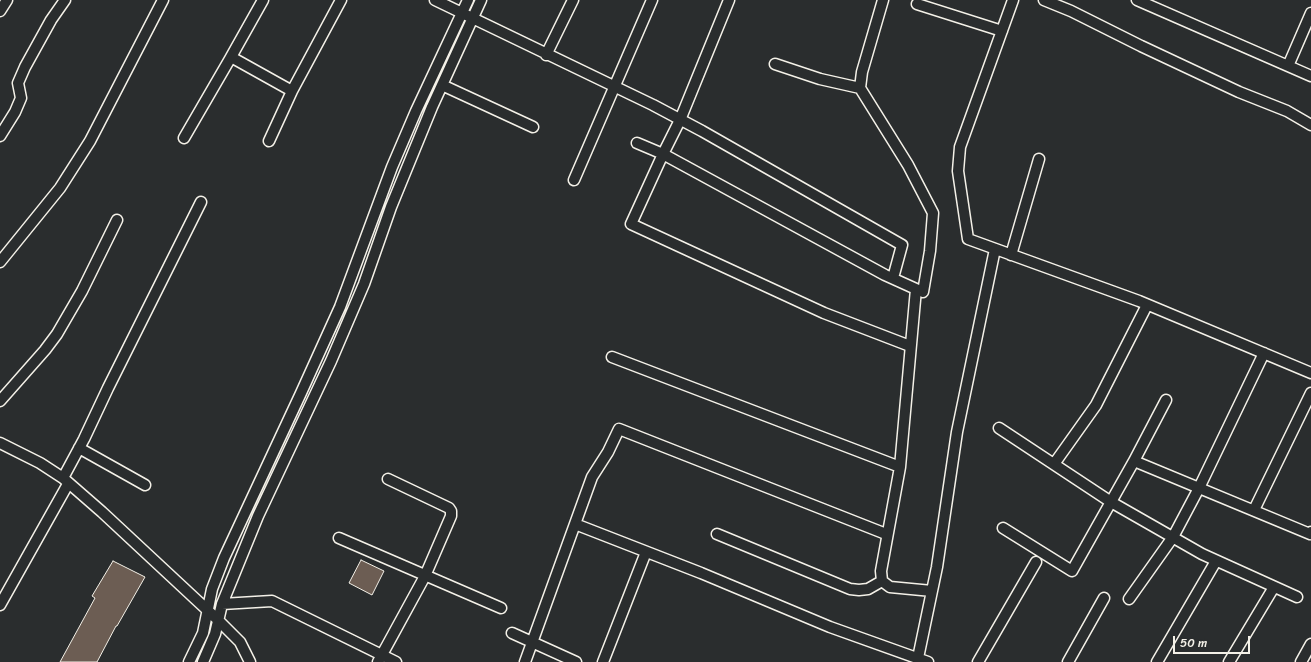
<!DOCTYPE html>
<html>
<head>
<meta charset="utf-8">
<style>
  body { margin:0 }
  #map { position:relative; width:1311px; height:662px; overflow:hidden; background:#2a2d2e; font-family:Sriracha,sans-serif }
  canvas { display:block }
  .scale { position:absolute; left:1173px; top:636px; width:77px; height:18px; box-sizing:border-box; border:2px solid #f4f1e8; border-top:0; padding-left:5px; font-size:12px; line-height:14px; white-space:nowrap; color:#f4f1e8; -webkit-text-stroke:3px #2a2d2e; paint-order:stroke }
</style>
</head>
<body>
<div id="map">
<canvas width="1311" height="662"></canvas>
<div class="scale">50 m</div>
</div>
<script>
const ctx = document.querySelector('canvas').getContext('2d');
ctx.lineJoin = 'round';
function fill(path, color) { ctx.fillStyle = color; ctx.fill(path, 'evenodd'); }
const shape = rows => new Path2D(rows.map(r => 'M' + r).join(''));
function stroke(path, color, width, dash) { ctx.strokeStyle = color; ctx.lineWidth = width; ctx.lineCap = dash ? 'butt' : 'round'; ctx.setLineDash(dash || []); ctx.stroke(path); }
const building = shape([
  [361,560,384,571,372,595,349,583,361,560],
  [113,561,145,577,117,626,116,626,97,662,60,662,95,598,92,596,113,561]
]);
const minor = shape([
  [263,0,231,57,292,91,341,0],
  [435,0,653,105,702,131,902,245,893,278],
  [729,0,680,120,663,154,631,224,824,313,910,346],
  [883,0,862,72,860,88,908,165,933,213,930,251,923,292,916,289],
  [1013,0,960,147,958,171,968,239,1139,301,1311,373],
  [1044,0,1071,11,1141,46,1239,92,1287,111,1311,125],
  [1137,0,1311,76],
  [917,4,1002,31],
  [0,11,7,0],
  [546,55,573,0],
  [775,64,820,79,860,88],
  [1288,66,1311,13],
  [442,85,533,127],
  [0,136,15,112,21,98,18,83,25,67,51,20,65,0],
  [184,138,231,57],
  [269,141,292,91],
  [637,143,663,154,885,275,916,289,900,467,881,571,882,581,890,587,932,591],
  [574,180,652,0],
  [1011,255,1039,159],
  [0,262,60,188,90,141,163,0],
  [612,357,900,467],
  [1166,400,1134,461,1310,534,1311,532],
  [0,401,45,350,57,334,82,291,117,220],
  [999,428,1111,502,1202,554,1297,597],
  [0,443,40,463,63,478,102,512,218,620,240,642,250,662],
  [79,448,145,485],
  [1054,464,1096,405,1147,305],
  [63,478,84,439,108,388,201,202],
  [1254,510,1311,393],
  [575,524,701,573,830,627,928,662],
  [1003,528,1072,571,1134,461],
  [717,534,850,589,859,590,868,589,882,581],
  [339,538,501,608],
  [1129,599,1173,537,1199,488,1264,353],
  [222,604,272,601,396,662],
  [0,605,68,484],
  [512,633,576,662],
  [918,658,937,567,957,432,995,249],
  [189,662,203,633,212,589,224,558,301,393,340,307,392,167,416,111,468,0],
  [203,662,215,634,222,604,258,516,331,361,364,284,391,207,432,107,481,0],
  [378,662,425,576,451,516,451,511,449,508,388,479],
  [525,662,592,477,608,452,619,429,886,534],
  [603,662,646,552],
  [978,662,1036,562],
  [1068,662,1104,598],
  [1157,662,1216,561],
  [1229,662,1274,587],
  [1301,662,1311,644]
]);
fill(building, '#6c5d53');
stroke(building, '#f4f1e8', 1);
stroke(minor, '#f4f1e8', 13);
stroke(minor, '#2a2d2e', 10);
</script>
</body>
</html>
